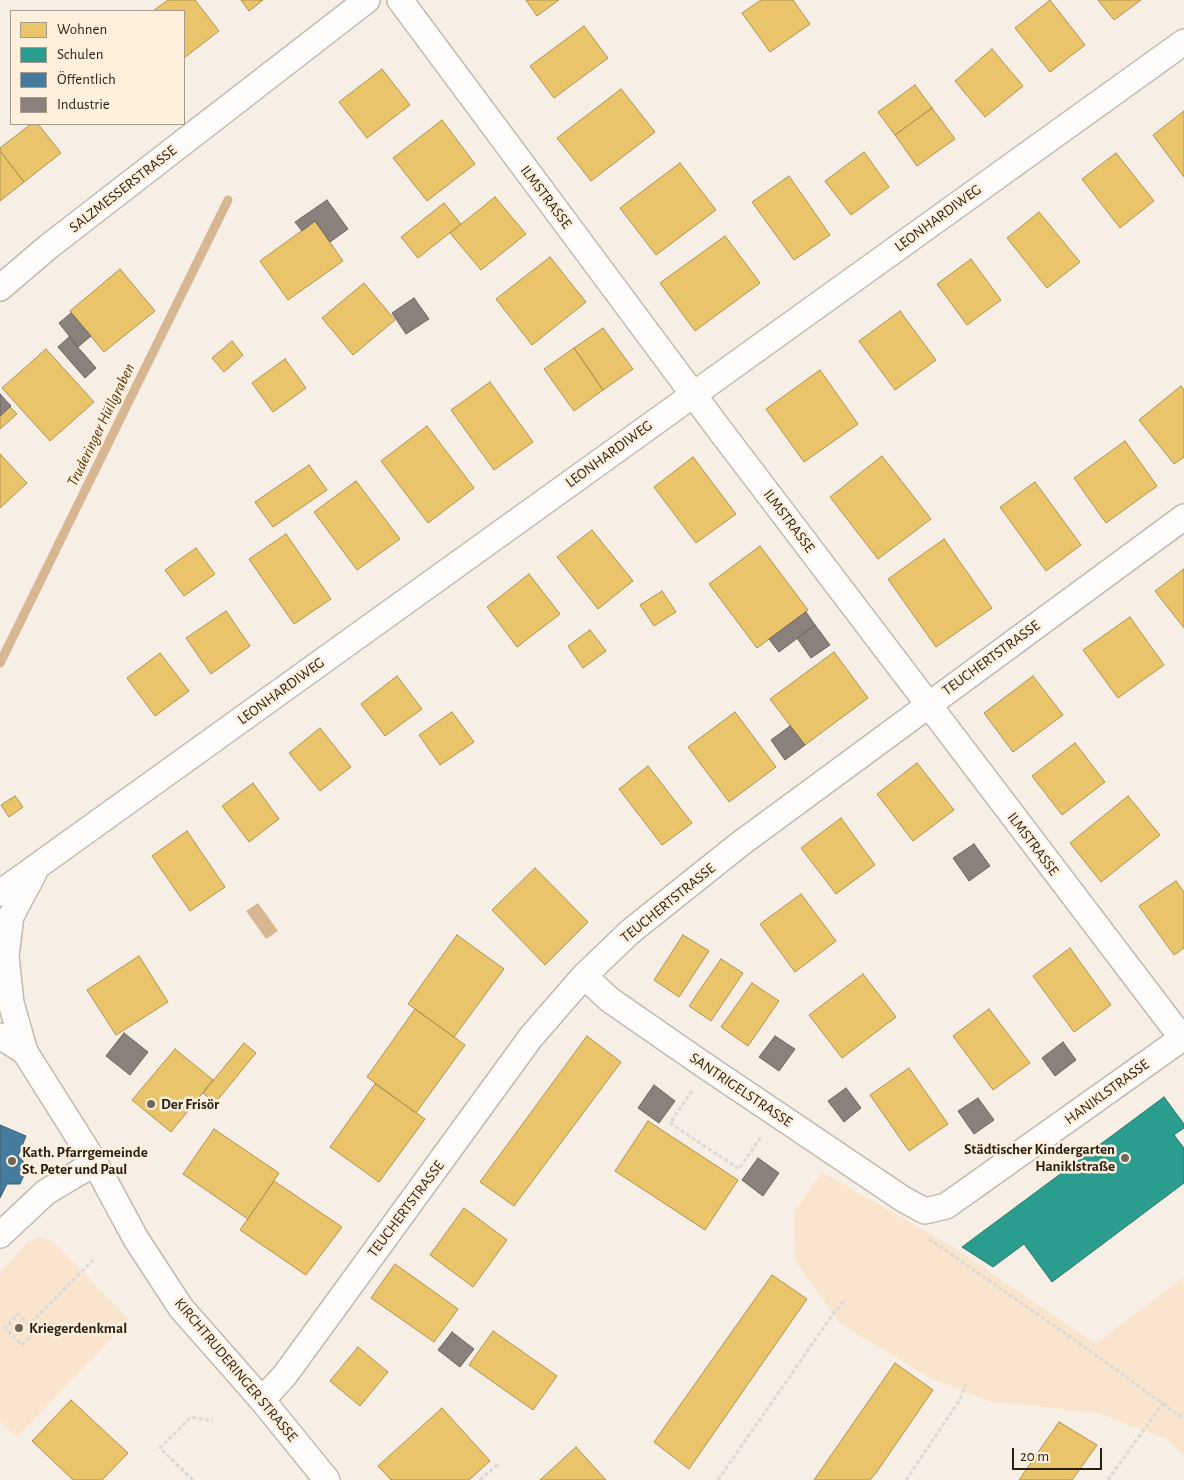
<!DOCTYPE html>
<html>
<head>
<meta charset="utf-8">
<style>
  body { margin:0 }
  #map { position:relative; width:1184px; height:1480px; overflow:hidden; background:#f7eee5; font-family:"Alegreya Sans",sans-serif }
  canvas { display:block }
  .legend { position:absolute; left:10px; top:10px; width:175px; height:115px; box-sizing:border-box; background:#ffefdd; border:1px solid #a99b8c; margin:0; padding:6px 9px; list-style:none; font-size:15px; color:#271e13 }
  .legend li { display:flex; align-items:center; gap:10px; height:25px }
  .legend b { width:25px; border:1px solid #a99b8c }
  .scale { position:absolute; left:1012px; top:1448px; width:90px; height:22px; box-sizing:border-box; border:2px solid #271e13; border-top:0; padding-left:6px; font-size:15px; line-height:18px; white-space:nowrap; color:#271e13; -webkit-text-stroke:4px #ffefdd; paint-order:stroke }
</style>
</head>
<body>
<div id="map">
<canvas width="1184" height="1480"></canvas>
<ul class="legend">
<li><b style="height:14px;background:#e9c46a"></b>Wohnen</li>
<li><b style="height:14px;background:#2a9d8f"></b>Schulen</li>
<li><b style="height:14px;background:#457b9d"></b>Öffentlich</li>
<li><b style="height:14px;background:#8a817c"></b>Industrie</li>
</ul>
<div class="scale">20 m</div>
</div>
<script>
const ctx = document.querySelector('canvas').getContext('2d');
ctx.lineJoin = 'round';
function fill(path, color) { ctx.fillStyle = color; ctx.fill(path, 'evenodd'); }
const shape = rows => new Path2D(rows.map(r => 'M' + r).join(''));
function stroke(path, color, width, dash) { ctx.strokeStyle = color; ctx.lineWidth = width; ctx.lineCap = dash ? 'butt' : 'round'; ctx.setLineDash(dash || []); ctx.stroke(path); }
function label(font, color, halo, rows, align = 'center') {
  ctx.font = font + ' "Alegreya Sans",sans-serif'; ctx.lineWidth = 5; ctx.setLineDash([]); ctx.textBaseline = 'middle'; ctx.strokeStyle = halo; ctx.fillStyle = color; for (const [text, x, y, turn = 0] of rows) {
    ctx.save(); ctx.translate(x, y); ctx.rotate((+turn || 0) * Math.PI / 180); ctx.textAlign = isNaN(turn) ? turn : align; if (halo) ctx.strokeText(text, 0, 0); ctx.fillText(text, 0, 0); ctx.restore();
  }
}
const green = shape([
  [822,1172,950,1245,1096,1344,1184,1277,1184,1456,1167,1439,1099,1413,989,1401,930,1378,841,1324,795,1261,794,1213],
  [39,1237,51,1241,60,1249,129,1320,17,1437,0,1421,0,1273,27,1243]
]);
const water = shape([
  [258,903,278,931,266,939,246,911]
]);
const homes = shape([
  [168,0,195,0,219,31,184,58,184,11,153,11,168,0],
  [241,0,263,0,249,11,241,0],
  [526,0,559,0,537,16,526,0],
  [761,0,793,0,810,24,770,52,742,13,761,0],
  [1050,0,1085,45,1050,72,1015,28,1050,0],
  [1098,0,1141,0,1114,20,1098,0],
  [584,26,608,58,554,98,530,66,584,26],
  [992,49,1023,86,985,117,955,81,992,49],
  [382,69,410,105,367,138,339,102,382,69],
  [915,85,932,108,895,135,878,112,915,85],
  [621,89,655,132,591,181,557,138,621,89],
  [932,108,955,139,917,166,895,135,932,108],
  [1184,111,1184,177,1153,135,1184,111],
  [442,120,475,164,427,201,393,158,442,120],
  [31,124,38,124,61,153,24,182,0,151,0,148,31,124],
  [0,151,24,182,0,201,0,151],
  [864,152,889,187,851,215,825,181,864,152],
  [1116,153,1154,201,1120,228,1082,179,1116,153],
  [680,163,716,210,656,255,620,208,680,163],
  [789,176,830,235,794,260,752,202,789,176],
  [495,197,526,234,481,270,450,233,495,197],
  [444,203,461,224,418,258,401,237,444,203],
  [1039,212,1080,262,1047,288,1007,238,1039,212],
  [315,221,343,261,288,300,260,261,315,221],
  [725,236,760,283,695,331,660,283,725,236],
  [550,257,586,302,532,345,496,299,550,257],
  [971,259,1001,300,967,325,937,284,971,259],
  [120,269,155,311,104,352,70,311,120,269],
  [364,283,395,320,353,355,322,318,364,283],
  [900,311,936,360,895,390,859,341,900,311],
  [603,328,633,369,603,390,574,348,603,328],
  [232,341,243,355,224,372,212,358,232,341],
  [574,348,603,390,574,411,544,369,574,348],
  [46,349,94,402,50,441,2,388,46,349],
  [285,359,306,388,273,412,252,383,285,359],
  [820,370,858,424,804,462,766,409,820,370],
  [490,382,533,442,494,470,451,410,490,382],
  [1181,386,1184,390,1184,457,1174,464,1139,420,1181,386],
  [10,407,17,414,0,429,0,416,10,407],
  [427,426,474,488,428,523,381,461,427,426],
  [1125,441,1157,486,1106,523,1074,478,1125,441],
  [0,454,27,483,0,508,0,454],
  [882,456,931,519,878,559,830,497,882,456],
  [693,457,736,514,696,543,654,487,693,457],
  [309,465,327,490,273,527,255,502,309,465],
  [356,481,400,539,357,570,314,512,356,481],
  [1035,482,1081,545,1046,571,1000,507,1035,482],
  [592,530,633,581,598,609,557,557,592,530],
  [286,534,331,599,294,624,249,559,286,534],
  [944,539,992,608,936,647,888,579,944,539],
  [760,546,808,610,757,648,709,584,760,546],
  [196,548,215,574,184,596,165,570,196,548],
  [1184,569,1184,628,1155,591,1184,569],
  [529,574,560,614,517,647,487,607,529,574],
  [662,591,676,612,654,626,640,605,662,591],
  [226,611,250,646,211,674,186,638,226,611],
  [1130,617,1164,665,1118,698,1083,650,1130,617],
  [590,630,606,651,583,668,568,646,590,630],
  [834,652,868,698,805,745,770,699,834,652],
  [160,653,189,691,155,716,127,678,160,653],
  [397,676,422,709,385,736,361,704,397,676],
  [1033,676,1063,715,1013,752,984,713,1033,676],
  [452,712,474,742,440,765,419,735,452,712],
  [735,712,776,767,729,802,688,747,735,712],
  [320,728,351,767,320,791,289,753,320,728],
  [1075,743,1105,782,1062,815,1032,776,1075,743],
  [917,763,954,810,913,841,877,794,917,763],
  [648,766,692,823,662,845,619,789,648,766],
  [253,783,279,819,249,842,222,806,253,783],
  [15,796,23,807,9,817,1,805,15,796],
  [1128,796,1160,835,1101,882,1070,843,1128,796],
  [841,818,875,865,836,894,801,848,841,818],
  [187,831,225,887,190,911,152,856,187,831],
  [535,868,588,922,545,965,492,910,535,868],
  [1176,881,1184,892,1184,948,1174,955,1139,906,1176,881],
  [801,894,836,941,795,972,760,924,801,894],
  [457,935,504,969,454,1037,408,1004,457,935],
  [683,935,709,951,679,997,654,980,683,935],
  [1070,948,1111,1005,1074,1032,1033,976,1070,948],
  [139,956,168,1002,116,1035,87,990,139,956],
  [721,959,743,973,711,1021,689,1006,721,959],
  [863,974,896,1017,842,1058,809,1015,863,974],
  [752,983,779,1001,748,1046,721,1027,752,983],
  [415,1009,465,1045,416,1113,367,1077,415,1009],
  [989,1009,1030,1063,993,1090,953,1036,989,1009],
  [587,1036,621,1062,514,1206,480,1182,587,1036],
  [244,1043,256,1053,215,1103,203,1093,244,1043],
  [175,1049,213,1080,171,1132,132,1100,175,1049],
  [909,1068,948,1124,909,1151,870,1095,909,1068],
  [375,1084,425,1119,379,1182,330,1147,375,1084],
  [648,1121,738,1180,705,1230,615,1171,648,1121],
  [214,1129,279,1173,248,1219,183,1174,214,1129],
  [274,1181,342,1227,306,1275,240,1230,274,1181],
  [464,1208,507,1240,473,1287,430,1255,464,1208],
  [395,1264,458,1309,434,1342,371,1298,395,1264],
  [772,1275,807,1299,689,1469,654,1442,772,1275],
  [493,1331,557,1376,533,1410,469,1365,493,1331],
  [358,1347,388,1372,360,1406,330,1381,358,1347],
  [895,1363,933,1390,876,1473,870,1480,814,1480,895,1363],
  [71,1400,128,1453,102,1480,73,1480,32,1441,71,1400],
  [442,1408,490,1461,469,1480,391,1480,378,1466,442,1408],
  [1059,1422,1097,1445,1072,1480,1019,1480,1059,1422],
  [576,1447,606,1480,540,1480,576,1447]
]);
const schools = shape([
  [1164,1097,1184,1124,1184,1128,1174,1135,1184,1148,1184,1183,1052,1282,1024,1244,993,1267,962,1247,1164,1097]
]);
const public = shape([
  [0,1125,26,1136,18,1156,28,1166,20,1184,7,1184,0,1198,0,1125]
]);
const industry = shape([
  [327,200,348,229,330,242,315,221,302,231,295,222,327,200],
  [414,298,429,319,406,334,392,313,414,298],
  [71,313,91,336,78,347,59,323,71,313],
  [69,337,96,368,85,378,58,347,69,337],
  [0,394,11,406,0,416,0,394],
  [806,612,815,625,779,652,769,639,806,612],
  [815,625,830,645,811,658,797,638,815,625],
  [790,726,805,745,785,760,771,740,790,726],
  [974,844,990,866,969,881,953,858,974,844],
  [124,1033,148,1052,130,1075,106,1056,124,1033],
  [775,1036,795,1049,779,1071,759,1057,775,1036],
  [1063,1042,1076,1060,1055,1076,1042,1058,1063,1042],
  [654,1085,675,1101,659,1123,638,1108,654,1085],
  [846,1088,861,1108,844,1122,828,1101,846,1088],
  [978,1098,994,1120,974,1134,958,1111,978,1098],
  [758,1158,779,1173,763,1196,742,1180,758,1158],
  [452,1332,474,1349,460,1367,438,1350,452,1332]
]);
const stream = shape([
  [0,663,228,200]
]);
const path = shape([
  [692,1091,670,1123,739,1169,761,1137],
  [929,1239,1079,1343,1180,1416,1184,1416],
  [29,1325,18,1314,5,1328,22,1345,36,1331,29,1325,93,1260],
  [193,1480,160,1448,191,1417,213,1421],
  [480,1480,499,1463],
  [718,1480,833,1314,846,1299],
  [906,1480,959,1401,966,1384],
  [1108,1480,1163,1403]
]);
const street = shape([
  [400,0,719,429,1182,1038],
  [0,288,48,247,367,0],
  [34,873,11,916,6,956,11,1003,25,1052,95,1163,136,1239,181,1308,262,1400,327,1480],
  [0,893,1184,42],
  [584,976,610,1000,701,1063,903,1199,925,1211,946,1206,1184,1037],
  [0,1036,25,1052],
  [0,1235,46,1192,95,1163],
  [262,1400,285,1375,531,1037,584,976,608,953,631,931,740,844,1184,517]
]);
const markers = [
  [151,1104,5,"#70675c"],
  [1125,1158,5,"#70675c"],
  [12,1161,5,"#70675c"],
  [19,1328,5,"#70675c"]
];
const streetNames = [
  ["SALZMESSERSTRASSE",123,189,-38],
  ["ILMSTRASSE",546,197,53],
  ["LEONHARDIWEG",938,218,-36],
  ["LEONHARDIWEG",609,454,-36],
  ["ILMSTRASSE",789,521,53],
  ["TEUCHERTSTRASSE",991,658,-36],
  ["LEONHARDIWEG",281,691,-36],
  ["ILMSTRASSE",1033,844,53],
  ["TEUCHERTSTRASSE",668,903,-39],
  ["SANTRIGELSTRASSE",741,1090,34],
  ["HANIKLSTRASSE",1107,1092,-36],
  ["TEUCHERTSTRASSE",406,1209,-53],
  ["KIRCHTRUDERINGER STRASSE",236,1370,50]
];
const poiNames = [
  ["Der Frisör",161,1104],
  ["Städtischer Kindergarten",1115,1149,"right"],
  ["Haniklstraße",1115,1166,"right"],
  ["Kath. Pfarrgemeinde",22,1152],
  ["St. Peter und Paul",22,1169],
  ["Kriegerdenkmal",29,1328]
];
const waterNames = [
  ["Truderinger Hüllgraben",101,425,-64]
];
fill(green, '#f9e5ce');
fill(water, '#d6b791');
fill(homes, '#e9c46a');
stroke(homes, '#af9250', 1);
fill(schools, '#2a9d8f');
stroke(schools, '#29776a', 1);
fill(public, '#457b9d');
stroke(public, '#3c5f74', 1);
fill(industry, '#8a817c');
stroke(industry, '#6c635c', 1);
stroke(stream, '#d6b791', 9);
stroke(street, '#c1b9af', 28);
stroke(path, '#dbd9d6', 3, [4, 2.5]);
stroke(street, '#fefcfb', 25);
for (const [x, y, r, color] of markers) { const dot = new Path2D(); dot.arc(x, y, r, 0, 2 * Math.PI); ctx.fillStyle = color; ctx.fill(dot); stroke(dot, '#ffefdd', 2); }
label('15px', '#271e13', '#ffefdd', streetNames);
label('bold 15px', '#271e13', '#ffefdd', poiNames, 'left');
label('italic 16px', '#54380f', '#ffefdd', waterNames);
</script>
</body>
</html>
